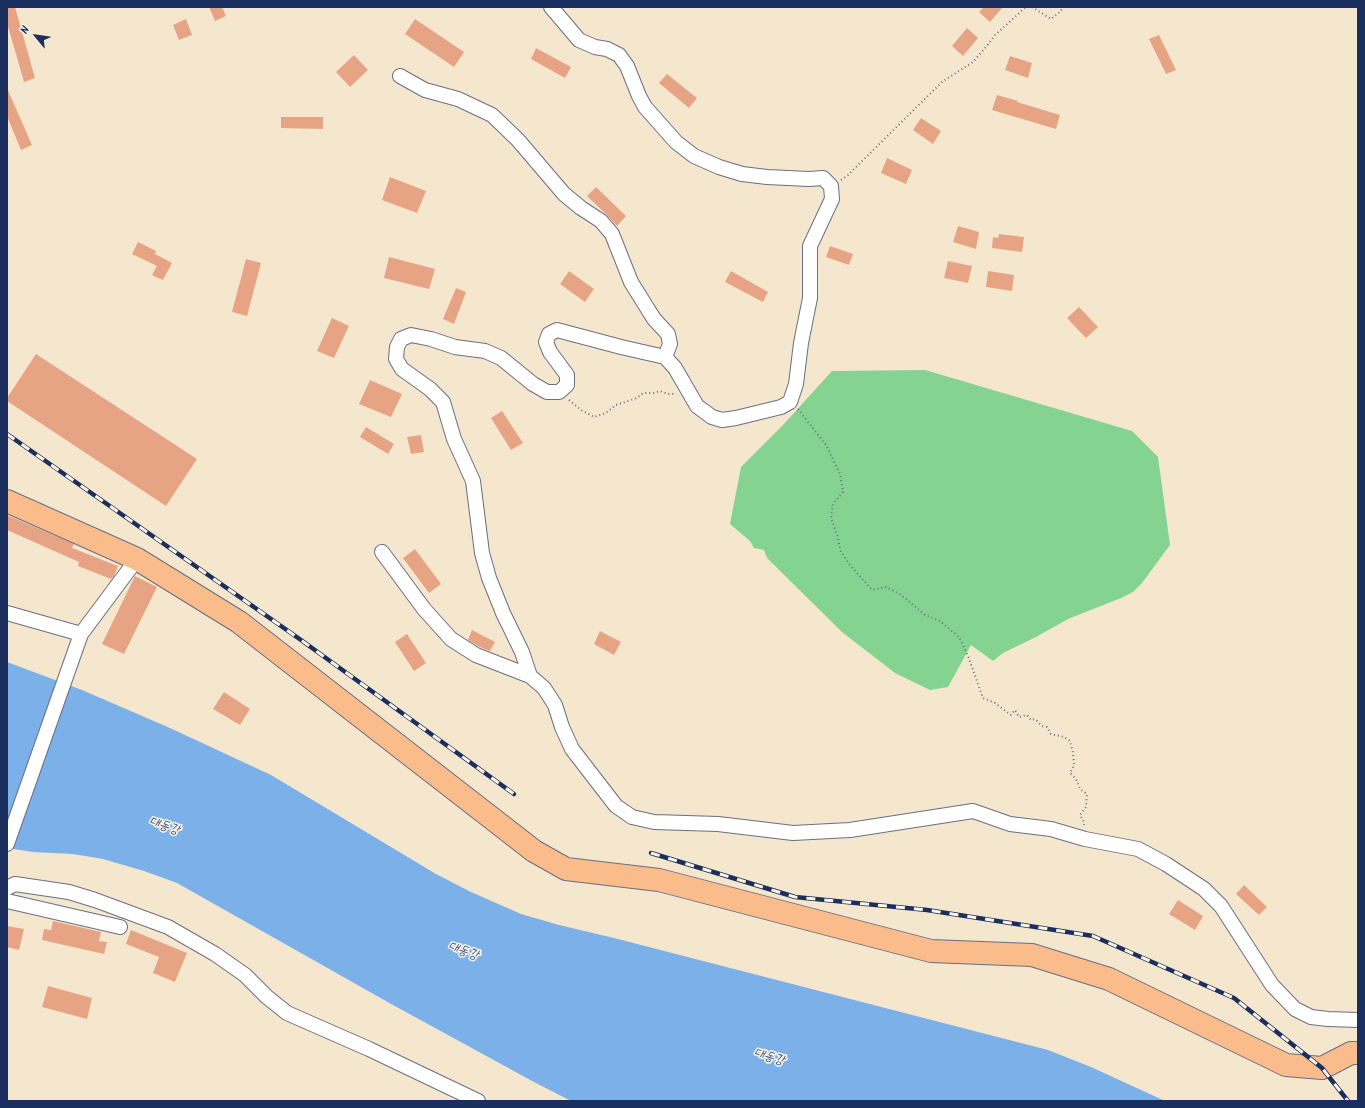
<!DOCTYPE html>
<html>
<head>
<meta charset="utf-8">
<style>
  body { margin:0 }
  #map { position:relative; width:1365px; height:1108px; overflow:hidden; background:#f5e7ce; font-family:Kalam,sans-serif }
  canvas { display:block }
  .frame { position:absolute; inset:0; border:8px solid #1b2f5e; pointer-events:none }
  .north { position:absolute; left:16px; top:16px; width:40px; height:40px; -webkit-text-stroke:3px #fcf5e5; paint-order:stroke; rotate:299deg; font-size:11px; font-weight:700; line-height:16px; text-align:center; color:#1b2f5e }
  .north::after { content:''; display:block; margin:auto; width:14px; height:18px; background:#1b2f5e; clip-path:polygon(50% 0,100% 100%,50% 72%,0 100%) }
</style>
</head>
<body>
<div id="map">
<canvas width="1365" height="1108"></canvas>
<div class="frame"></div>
<div class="north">N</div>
</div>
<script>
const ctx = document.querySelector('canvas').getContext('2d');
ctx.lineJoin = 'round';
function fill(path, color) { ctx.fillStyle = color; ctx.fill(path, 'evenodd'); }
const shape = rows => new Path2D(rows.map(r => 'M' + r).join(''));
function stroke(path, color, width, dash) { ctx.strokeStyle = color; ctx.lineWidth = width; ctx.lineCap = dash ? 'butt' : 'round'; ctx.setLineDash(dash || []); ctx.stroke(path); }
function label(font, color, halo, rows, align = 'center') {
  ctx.font = font + ' Kalam,"Poor Story",sans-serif'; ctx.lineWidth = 3; ctx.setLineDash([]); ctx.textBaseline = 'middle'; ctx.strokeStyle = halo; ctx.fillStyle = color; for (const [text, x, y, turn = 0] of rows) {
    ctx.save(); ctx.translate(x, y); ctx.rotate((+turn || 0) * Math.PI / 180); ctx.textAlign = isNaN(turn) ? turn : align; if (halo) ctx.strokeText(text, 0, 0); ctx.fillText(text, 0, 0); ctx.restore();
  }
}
const green = shape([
  [925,370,1132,431,1158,457,1170,545,1142,583,1133,592,1121,598,1068,619,1036,637,1003,653,993,661,971,645,948,687,930,690,895,673,842,632,767,558,764,550,754,548,750,541,730,524,741,467,783,425,832,371]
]);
const water = shape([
  [7,662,82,690,170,728,271,775,436,874,471,892,521,914,559,925,614,938,1048,1050,1091,1067,1165,1101,571,1101,534,1082,393,1005,177,883,144,871,103,859,73,854,33,852,7,848]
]);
const building = shape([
  [7,7,15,7,35,78,24,82,7,23],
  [209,7,222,7,226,16,215,21],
  [984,7,1003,7,990,22,979,12],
  [186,19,192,35,179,40,173,25],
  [415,19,464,52,454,67,405,34],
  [967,28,978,38,963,56,952,46],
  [1159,35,1176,70,1166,74,1149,39],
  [536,48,571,67,565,78,531,59],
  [354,55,368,70,350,87,336,72],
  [1010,56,1032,63,1028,78,1005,70],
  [667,74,697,98,689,108,659,83],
  [7,88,32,145,21,150,7,116],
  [997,95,1018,101,1017,102,1060,115,1056,129,992,110],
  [281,117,323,117,323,129,281,128],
  [921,118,941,131,933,144,913,130],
  [887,158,912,170,906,184,881,173],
  [390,177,426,191,417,213,382,200],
  [596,187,626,216,617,226,607,215,587,196],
  [958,226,979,232,976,249,953,242],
  [999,234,1024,237,1022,252,992,248,993,237,998,238],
  [138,242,156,251,155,254,172,263,163,280,152,275,157,266,132,254],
  [830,246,853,254,849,265,826,257],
  [389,257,435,269,429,289,384,278],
  [246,259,261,263,247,316,232,312],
  [948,261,972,266,968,283,944,278],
  [569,271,594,289,585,302,560,284],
  [731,271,768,292,763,302,725,282],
  [988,271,1014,275,1012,291,986,287],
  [456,288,466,292,454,324,443,319],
  [1079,307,1098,327,1086,338,1067,318],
  [332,318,349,326,334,358,317,351],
  [36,354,197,459,166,506,7,401,7,398],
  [370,380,402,394,391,417,359,404],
  [502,411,523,443,511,450,491,418],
  [366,427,394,444,388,454,360,437],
  [421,435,424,452,411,454,407,437],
  [7,515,74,544,72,548,118,566,114,576,111,579,78,566,79,562,7,530],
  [415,549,441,584,429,593,403,558],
  [135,576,157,587,124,654,102,644],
  [472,630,495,642,490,651,480,647,468,640],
  [600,631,621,642,614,655,594,644],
  [407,634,426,663,414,671,395,642],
  [224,692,250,709,240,725,213,709],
  [1244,885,1267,907,1259,915,1236,894],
  [1178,900,1203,916,1195,930,1169,914],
  [53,921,101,932,99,941,107,942,104,954,42,940,44,929,51,930],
  [7,926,24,929,19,950,7,947],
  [131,930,187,953,175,982,153,973,159,957,126,944],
  [48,986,92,998,87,1019,42,1007]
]);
const path = shape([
  [1032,7,1051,19,1061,11,1063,7],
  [841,180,848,175,942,82,973,62,986,47,995,35,1026,7],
  [569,400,581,410,594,417,606,413,616,405,637,398,643,393,654,393,660,391,668,394,673,394,675,396],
  [798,409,826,445,840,474,843,492,833,504,831,518,837,535,841,552,849,564,872,590,886,587,900,594,925,615,940,621,959,637,968,656,983,698,995,703,1011,715,1015,710,1019,717,1027,715,1031,720,1035,719,1042,726,1047,727,1051,734,1064,737,1070,741,1073,753,1074,765,1070,773,1076,779,1080,789,1087,794,1086,807,1080,815,1084,822,1084,825]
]);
const street = shape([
  [400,76,425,90,458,99,492,115,518,140,564,194,581,208,601,221,612,234,631,282,654,319,668,334,670,344,665,357],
  [382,552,424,609,451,639,476,655,530,676,544,688,555,705,562,727,572,749,616,806,632,817,654,822,718,824,793,833,850,830,973,811,1010,824,1051,829,1085,839,1138,849,1166,864,1204,889,1221,906,1272,985,1295,1009,1311,1017,1328,1019,1358,1020],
  [7,613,81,634,137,559],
  [530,676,522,652,503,613,489,578,482,553,473,481,454,439,443,402,430,389,402,369,396,359,397,347,401,339,411,335,431,339,455,347,485,351,501,358,533,384,547,392,559,392,567,385,567,375,550,352,546,342,549,334,557,330,621,347,665,357,675,368,697,406,712,417,722,420,736,418,781,407,790,402,796,384,801,343,810,298,810,246,832,199,831,186,823,178,809,179,767,177,742,174,719,167,694,156,676,142,645,107,639,96,627,66,619,55,607,49,595,47,579,40,551,7],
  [7,844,81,634],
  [7,888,15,884,69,892,95,900,168,927,215,954,245,975,267,997,287,1013,369,1049,478,1101],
  [7,901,120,927]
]);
const primary = shape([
  [7,501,137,559,239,622,534,851,566,869,659,880,931,951,1032,955,1109,979,1286,1065,1322,1068,1351,1053,1358,1053]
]);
const rail = shape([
  [7,434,301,640,514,794],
  [651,853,795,897,927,910,1093,936,1234,998,1322,1068,1348,1101]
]);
const waterNames = [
  ["대동강",164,827,19],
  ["대동강",463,952,20],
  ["대동강",769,1058,17]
];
fill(green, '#85d391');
fill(water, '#7cb0e9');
fill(building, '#e7a485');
stroke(street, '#676f85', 16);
stroke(primary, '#676f85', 24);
stroke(path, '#676f85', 2, [1, 3]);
stroke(street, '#fff', 14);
stroke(primary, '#f9bc8a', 22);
stroke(rail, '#1b2f5e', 4.5);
stroke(rail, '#fcf5e5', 3, [9]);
label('italic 13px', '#385688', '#fcf5e5', waterNames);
</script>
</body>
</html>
